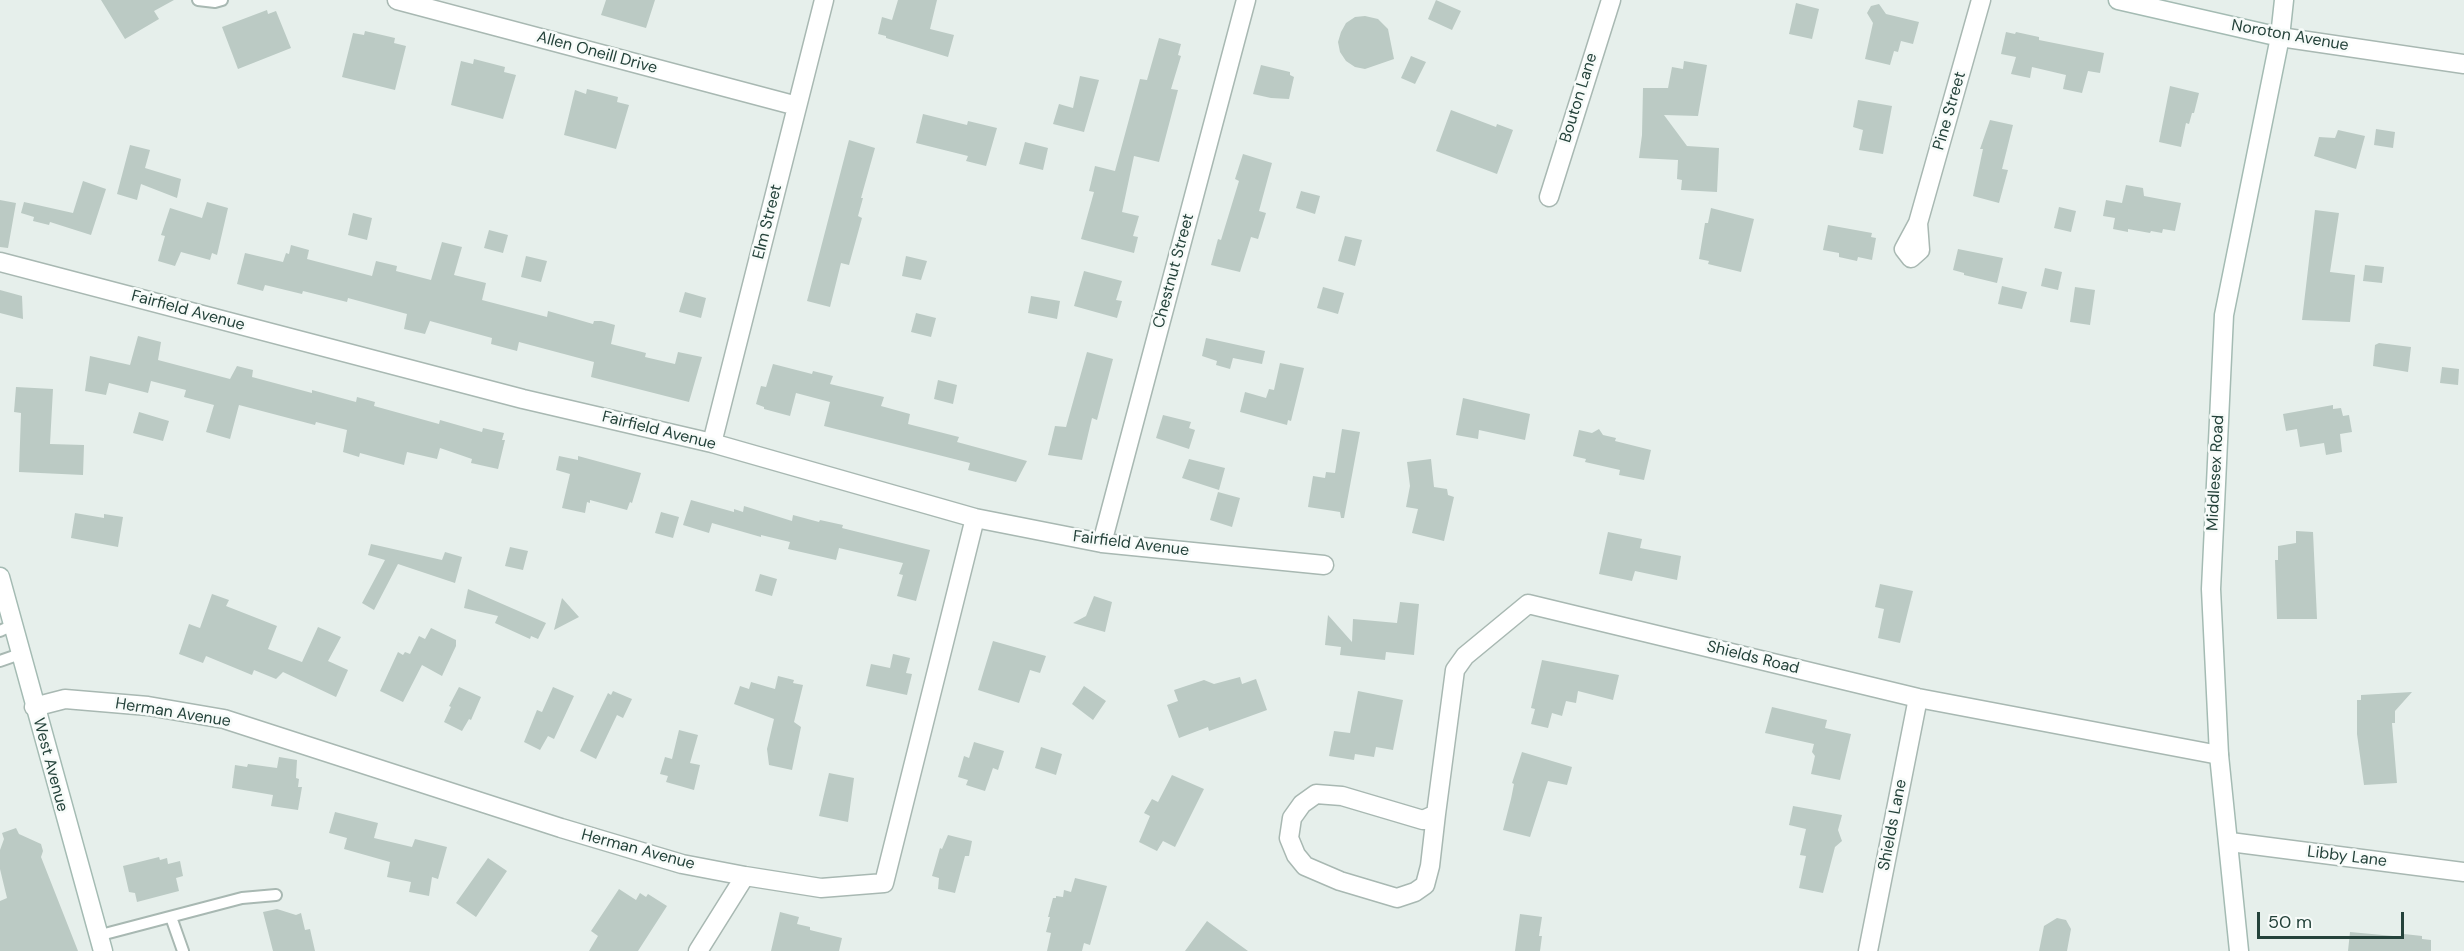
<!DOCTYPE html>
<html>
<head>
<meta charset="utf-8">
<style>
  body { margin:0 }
  #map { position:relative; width:2464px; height:951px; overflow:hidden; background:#e6efeb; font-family:"DM Sans",sans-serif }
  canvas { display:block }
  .scale { position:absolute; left:2257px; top:912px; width:147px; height:27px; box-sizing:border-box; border:3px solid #24423a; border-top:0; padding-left:8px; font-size:18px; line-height:21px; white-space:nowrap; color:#24423a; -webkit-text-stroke:4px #f7fbf9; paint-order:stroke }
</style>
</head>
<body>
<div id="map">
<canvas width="2464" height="951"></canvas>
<div class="scale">50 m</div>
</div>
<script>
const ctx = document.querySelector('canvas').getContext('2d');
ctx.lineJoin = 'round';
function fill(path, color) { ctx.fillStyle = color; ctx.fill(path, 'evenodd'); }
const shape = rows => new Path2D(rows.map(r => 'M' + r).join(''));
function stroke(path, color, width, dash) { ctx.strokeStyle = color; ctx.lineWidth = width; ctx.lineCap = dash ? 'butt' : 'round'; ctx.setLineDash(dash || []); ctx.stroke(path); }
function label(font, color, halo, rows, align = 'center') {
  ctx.font = font + ' "DM Sans",sans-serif'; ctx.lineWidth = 5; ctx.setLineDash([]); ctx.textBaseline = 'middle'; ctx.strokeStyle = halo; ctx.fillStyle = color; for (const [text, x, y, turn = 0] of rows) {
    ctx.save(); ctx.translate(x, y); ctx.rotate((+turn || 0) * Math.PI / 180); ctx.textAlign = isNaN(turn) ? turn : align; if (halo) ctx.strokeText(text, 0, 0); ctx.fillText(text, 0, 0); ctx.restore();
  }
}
const building = shape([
  [101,0,174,0,154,11,159,19,125,39],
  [606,0,655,0,646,28,601,15],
  [898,0,937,0,930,29,954,35,948,57,886,38,886,36,878,34,882,17,892,20],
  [1436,0,1461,11,1452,30,1428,19],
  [1796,3,1819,9,1812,39,1789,34],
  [1879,4,1886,14,1919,22,1913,44,1901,41,1898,52,1894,51,1890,65,1865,59,1873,23,1867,13,1871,6],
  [267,10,268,14,276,11,291,48,238,69,222,27],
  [1365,16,1378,19,1388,29,1394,59,1365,69,1355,67,1346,61,1340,52,1338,42,1341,32,1346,23,1355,17],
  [365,31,395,38,394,43,406,46,395,90,342,77,353,33,364,35],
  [2006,32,2015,34,2016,32,2039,37,2039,40,2104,53,2100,73,2088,71,2082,93,2063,89,2066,75,2032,67,2030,78,2011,74,2016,57,2001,54],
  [1159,38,1181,44,1178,55,1181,56,1171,89,1178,90,1159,162,1134,156,1122,212,1139,216,1133,236,1138,237,1134,253,1081,239,1094,192,1089,191,1095,166,1115,171,1140,79,1147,80],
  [1411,56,1426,62,1415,84,1401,78],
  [474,59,505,67,504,72,516,75,503,119,451,105,461,61,473,64],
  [1684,61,1707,65,1698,116,1664,115,1687,146,1719,148,1717,192,1681,190,1682,180,1677,179,1678,160,1639,158,1642,135,1643,88,1668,88,1672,67,1683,69],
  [1261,65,1290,72,1290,75,1294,77,1289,99,1271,98,1253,94],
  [1080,76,1099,80,1084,132,1053,124,1059,104,1073,108],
  [2170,86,2199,93,2194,113,2192,113,2189,124,2186,123,2181,147,2159,142],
  [587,89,618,97,617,102,629,105,616,149,564,135,575,90,586,94],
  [1858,100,1892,106,1883,154,1859,150,1863,130,1853,127],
  [1451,110,1496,127,1497,124,1513,130,1497,174,1436,151],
  [923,114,967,125,968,121,997,128,986,166,966,161,968,156,916,143],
  [1990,120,2013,125,2002,169,2008,170,1999,203,1973,196,1983,149,1980,149],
  [2376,129,2395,132,2393,148,2374,145],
  [2338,130,2365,136,2356,169,2314,156,2319,137,2335,138],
  [849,140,875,148,861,198,863,198,858,216,862,218,849,265,841,263,830,307,807,301],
  [1025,142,1048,148,1043,170,1019,164],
  [130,145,150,150,145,168,181,179,177,198,141,184,137,200,117,194],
  [1243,154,1272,163,1259,211,1266,213,1258,239,1251,237,1240,272,1211,265,1218,239,1221,240,1239,181,1235,179],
  [83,181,106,189,91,235,50,222,49,225,33,221,34,217,21,213,24,202,73,213],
  [2126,185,2143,188,2144,196,2181,203,2175,231,2163,229,2162,233,2151,231,2150,233,2128,229,2128,232,2113,229,2115,218,2103,216,2106,200,2122,203],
  [1301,191,1320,196,1315,214,1296,208],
  [0,200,16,203,8,248,0,247],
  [207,202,228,208,217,255,212,253,210,260,181,252,175,266,158,261,165,236,161,235,170,208,202,218],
  [2059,207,2076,211,2071,232,2054,228],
  [1711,208,1754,219,1741,272,1708,264,1709,261,1699,259,1705,223,1708,223],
  [2315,210,2339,213,2330,272,2355,275,2350,322,2302,320],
  [353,213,372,218,367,240,348,235],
  [1828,225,1872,233,1871,237,1876,238,1872,260,1858,257,1857,261,1839,257,1839,253,1823,250],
  [489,230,508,235,503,253,484,248],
  [1345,236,1362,240,1355,266,1338,261],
  [442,242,462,247,454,275,486,283,482,300,547,317,548,311,593,324,594,321,601,321,615,325,611,344,646,353,645,357,675,364,678,352,702,357,689,402,591,377,594,362,519,342,517,351,491,344,492,338,430,321,425,334,404,329,407,314,348,298,347,302,303,291,302,294,265,285,263,291,237,284,245,253,283,262,286,253,289,254,291,245,309,250,307,259,372,276,376,261,397,266,396,271,431,280],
  [1958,249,2003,258,1997,283,1964,275,1964,273,1953,270],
  [526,256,547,261,541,282,521,277],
  [906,256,927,261,921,280,902,276],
  [2365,265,2384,267,2382,283,2363,281],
  [2045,268,2062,272,2058,290,2041,286],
  [1084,271,1122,281,1116,300,1122,301,1117,318,1074,306],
  [2002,286,2027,292,2022,309,1998,304],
  [1323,287,1344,293,1338,314,1317,308],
  [2075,287,2095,290,2090,325,2070,322],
  [0,290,22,296,23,319,0,313],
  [685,292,706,298,701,318,679,312],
  [1031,296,1060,301,1057,319,1028,313],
  [916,313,936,318,931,337,911,332],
  [138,336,161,342,158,360,230,379,237,366,253,370,252,377,312,393,312,390,356,402,357,397,375,402,374,406,439,424,440,420,482,432,483,428,504,433,502,440,505,440,498,469,471,463,472,459,440,448,437,459,407,452,404,465,360,453,359,457,343,452,347,430,316,422,315,425,239,405,230,439,206,432,214,405,184,397,186,390,151,381,148,393,109,383,106,395,85,391,90,356,130,365],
  [1206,338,1265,351,1262,364,1233,358,1230,369,1216,365,1217,361,1202,356],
  [2379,343,2411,347,2408,372,2373,366,2375,345],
  [1087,352,1113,359,1097,420,1092,418,1082,460,1048,455,1055,426,1066,427],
  [1280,363,1304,368,1291,421,1288,420,1287,425,1240,412,1245,392,1266,398,1269,389,1274,390],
  [773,364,812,374,813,371,833,376,830,384,884,397,881,406,910,414,908,424,959,437,957,442,1027,461,1016,482,968,470,970,463,824,426,830,402,796,393,790,416,764,409,764,407,756,404,761,386,766,387],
  [2442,367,2459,369,2458,385,2440,383],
  [938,380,957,385,953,404,934,399],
  [16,387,53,389,50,444,84,445,83,475,19,472,21,413,14,412],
  [1463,398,1530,414,1525,440,1479,430,1478,439,1456,435],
  [2333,405,2333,409,2341,408,2343,416,2349,415,2352,432,2340,434,2342,452,2326,455,2324,443,2300,447,2297,429,2286,431,2283,414],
  [139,412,169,421,163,441,133,433],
  [1163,415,1191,422,1189,428,1195,430,1189,449,1156,438],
  [1342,429,1360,432,1344,518,1341,518,1340,512,1308,507,1313,476,1325,478,1326,472,1335,473],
  [1599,429,1603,435,1616,438,1615,441,1651,450,1644,480,1619,475,1620,470,1585,462,1586,459,1573,456,1579,430,1592,433],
  [559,456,578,460,578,456,641,473,632,503,630,502,627,510,590,500,590,503,587,502,585,513,562,508,570,474,556,470],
  [1189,459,1225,468,1219,490,1182,478],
  [1431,459,1434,487,1447,489,1448,495,1454,497,1444,541,1412,533,1418,509,1406,507,1410,486,1407,462],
  [1218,492,1240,498,1232,527,1210,520],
  [691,500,734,512,734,509,743,512,744,506,792,521,793,515,819,522,820,520,843,525,842,528,930,550,916,601,897,596,903,575,899,574,903,563,839,548,836,560,788,549,790,542,761,535,761,537,712,523,709,533,683,525],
  [661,512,679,517,673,538,655,533],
  [75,513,104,518,104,514,123,517,118,547,71,538],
  [2296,531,2313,532,2317,619,2277,619,2275,560,2278,560,2278,546,2296,543],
  [1608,532,1642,539,1640,548,1681,556,1677,580,1635,571,1632,581,1599,574],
  [371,544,442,560,445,552,462,557,455,583,398,564,374,610,362,603,385,560,368,555],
  [510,547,528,551,523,570,505,566],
  [760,574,777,579,772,596,755,591],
  [1880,584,1913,591,1900,643,1878,638,1884,609,1875,607],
  [468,589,546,623,538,639,531,636,530,639,495,623,498,616,464,608],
  [212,594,229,600,226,606,277,626,268,649,302,662,318,627,341,637,328,661,348,670,336,697,283,672,276,679,254,670,252,675,206,656,203,663,179,654,189,624,200,628],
  [1094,596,1112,602,1105,632,1073,623,1086,616],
  [562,598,579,617,554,630],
  [1400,602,1419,604,1414,655,1386,652,1385,660,1340,655,1341,647,1325,645,1328,615,1352,642,1353,619,1397,623],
  [431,628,456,640,456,646,442,676,422,665,403,702,380,691,398,652,403,655,405,652,410,654,419,636,425,639],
  [993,641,1046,656,1040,673,1030,670,1019,703,978,690],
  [893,654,910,658,906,673,912,674,907,695,866,686,871,664,890,668],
  [1542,660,1619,675,1613,700,1578,691,1576,703,1566,701,1562,716,1552,713,1548,728,1531,724,1535,709,1531,708],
  [778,676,794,680,793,683,803,685,794,722,801,727,792,770,769,765,767,749,774,719,734,704,740,686,749,689,751,682,775,689],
  [1240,677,1242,684,1256,679,1267,710,1223,726,1209,731,1208,727,1179,738,1167,705,1178,701,1174,690,1204,680,1214,684],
  [1084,686,1106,701,1093,720,1072,704],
  [459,687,481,697,471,720,469,719,462,731,444,722,451,707,449,706],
  [553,687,574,696,554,739,548,736,540,750,524,742,537,710,542,712],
  [613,691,632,699,623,718,617,715,596,759,580,751,608,693,611,695],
  [1358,691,1403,700,1393,750,1376,747,1374,757,1355,754,1354,760,1329,756,1334,731,1350,733],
  [2412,692,2395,711,2395,723,2392,723,2397,783,2364,785,2357,734,2357,700,2361,700,2361,695],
  [1772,707,1827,720,1825,728,1851,734,1840,780,1811,774,1815,756,1812,752,1814,744,1765,733],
  [679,730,698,735,690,763,700,765,694,790,666,782,668,776,660,774,665,757,672,759],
  [974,742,1004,751,998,770,993,768,985,791,966,785,968,780,958,777,964,756,969,758],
  [1041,747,1062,754,1056,775,1035,768],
  [1522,752,1572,767,1567,785,1548,781,1530,837,1503,830,1511,799,1514,784,1512,783],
  [279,757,297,760,296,778,299,779,298,787,302,787,298,810,271,806,273,795,232,788,235,765,247,767,248,764,277,768],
  [829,773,854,778,848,822,819,816],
  [1172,775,1204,789,1175,847,1163,841,1157,851,1139,842,1150,816,1144,813,1152,799,1158,802],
  [1793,806,1842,815,1838,830,1842,841,1835,847,1823,893,1799,888,1806,856,1800,855,1806,829,1789,825],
  [335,812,378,823,374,838,412,847,415,839,447,847,438,879,432,877,429,896,409,892,411,882,387,877,390,862,344,849,347,838,329,833],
  [16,828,19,834,41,844,43,851,41,857,78,951,0,951,0,901,7,898,0,869,0,850,4,839,2,833],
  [948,835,972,841,969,856,965,856,955,893,938,889,939,878,932,876,940,848,942,849],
  [159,857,160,860,167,858,168,864,180,861,183,876,176,878,179,891,137,902,135,893,129,892,123,866],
  [488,858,507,871,476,917,456,903],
  [1075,878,1107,886,1090,945,1084,943,1082,951,1047,951,1051,933,1046,932,1050,917,1048,917,1053,898,1056,898,1056,896,1063,897,1064,890,1071,892],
  [619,889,636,900,640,893,646,897,648,894,667,906,638,951,589,951,598,936,591,931],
  [277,909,296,915,301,913,305,930,310,929,315,951,273,951,263,912],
  [780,912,799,917,797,924,810,927,810,930,842,938,839,951,771,951],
  [1520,914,1542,917,1539,936,1542,936,1540,951,1515,951],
  [2057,918,2066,920,2071,929,2067,951,2039,951,2044,926],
  [1207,921,1230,938,1248,951,1185,951],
  [2350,932,2404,937,2404,934,2422,936,2422,939,2431,940,2431,951,2348,951]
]);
const service = shape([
  [198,0,215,2,222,0],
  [0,631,13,625],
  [0,661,20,654],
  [171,917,183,951],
  [97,936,242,898,276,895]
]);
const minor = shape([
  [397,0,797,106],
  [2280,37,2464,64],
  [1549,197,1611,0],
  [1918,223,1920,250,1911,258,1904,249,1918,223,1981,0],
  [0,262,523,399,712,443,975,518,1102,543,1324,565],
  [712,443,824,0],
  [1102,543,1246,0],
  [34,707,65,699,148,706,224,719,561,828,682,864,745,876,821,888,884,883,975,518],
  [1436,814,1430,866,1425,885,1415,892,1397,898,1340,881,1305,866,1296,855,1289,838,1292,818,1302,804,1316,794,1342,796,1423,820,1436,814,1455,670,1465,656,1528,604,1918,698,2219,755],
  [2230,842,2464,872],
  [698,951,745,876],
  [1868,951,1918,698]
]);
const secondary = shape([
  [2118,0,2280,37],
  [0,577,103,951],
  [2239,951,2219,755,2211,589,2224,315,2280,37,2284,0]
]);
const streetNames = [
  ["Noroton Avenue",2290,36,10],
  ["Allen Oneill Drive",597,53,15],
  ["Bouton Lane",1579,98,-73],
  ["Pine Street",1950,111,-74],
  ["Elm Street",768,222,-76],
  ["Chestnut Street",1174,271,-75],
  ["Fairfield Avenue",188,311,15],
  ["Fairfield Avenue",659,431,14],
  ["Middlesex Road",2216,473,-87],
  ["Fairfield Avenue",1131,544,7],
  ["Shields Road",1753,658,14],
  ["Herman Avenue",173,713,9],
  ["West Avenue",50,765,75],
  ["Shields Lane",1893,825,-79],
  ["Herman Avenue",638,850,15],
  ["Libby Lane",2347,857,7]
];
fill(building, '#bbcac4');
stroke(service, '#a8b8b2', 14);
stroke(minor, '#a8b8b2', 21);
stroke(secondary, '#a4bbb3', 21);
stroke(service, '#fff', 10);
stroke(minor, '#fff', 18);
stroke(secondary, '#fff', 18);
label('16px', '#24423a', '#f7fbf9', streetNames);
</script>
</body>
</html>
